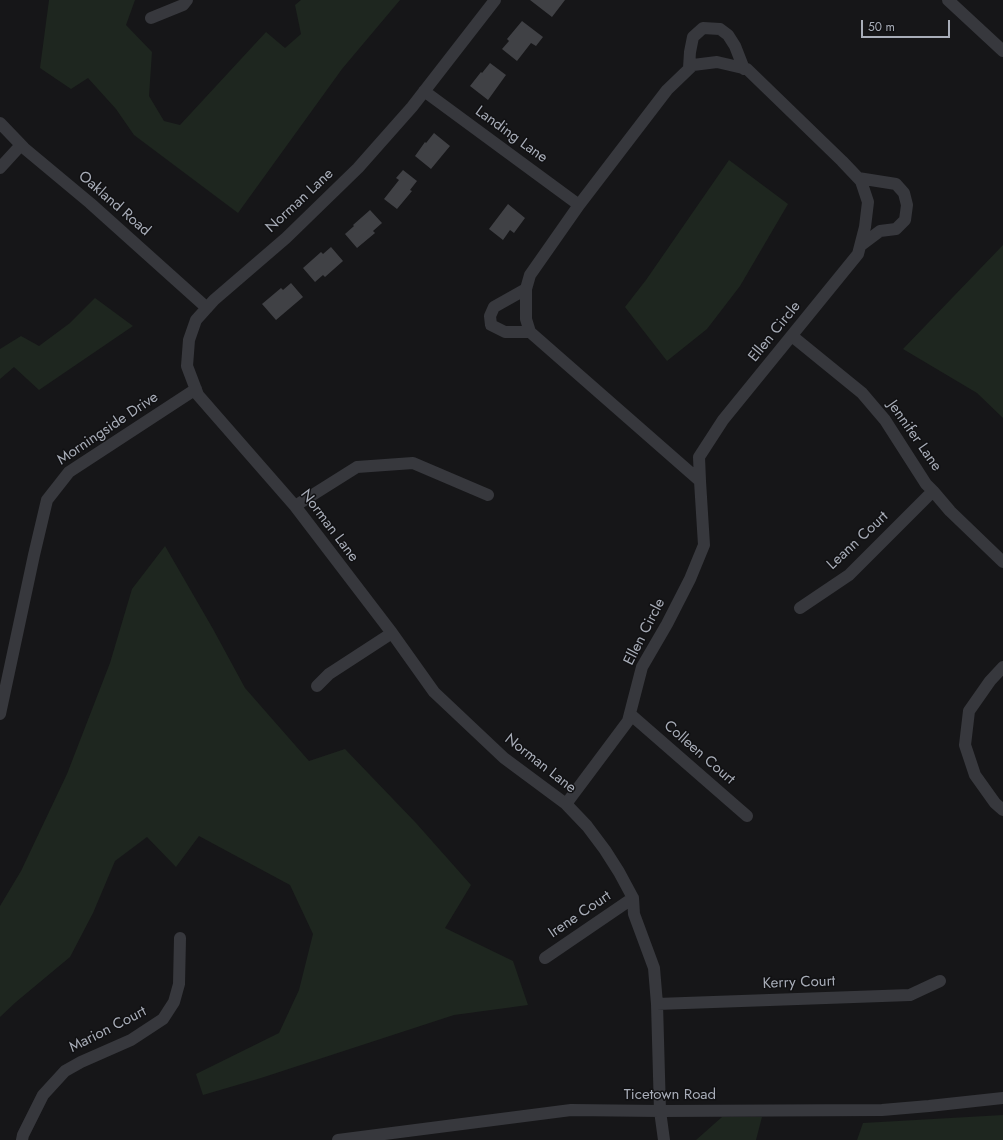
<!DOCTYPE html>
<html>
<head>
<meta charset="utf-8">
<style>
  body { margin:0 }
  #map { position:relative; width:1003px; height:1140px; overflow:hidden; background:#161618; font-family:Jost,sans-serif }
  canvas { display:block }
  .scale { position:absolute; left:861px; top:20px; width:89px; height:18px; box-sizing:border-box; border:2px solid #a8adb8; border-top:0; padding-left:5px; font-size:12px; line-height:14px; white-space:nowrap; color:#a8adb8; -webkit-text-stroke:3px #111113; paint-order:stroke }
</style>
</head>
<body>
<div id="map">
<canvas width="1003" height="1140"></canvas>
<div class="scale">50 m</div>
</div>
<script>
const ctx = document.querySelector('canvas').getContext('2d');
ctx.lineJoin = 'round';
function fill(path, color) { ctx.fillStyle = color; ctx.fill(path, 'evenodd'); }
const shape = rows => new Path2D(rows.map(r => 'M' + r).join(''));
function stroke(path, color, width, dash) { ctx.strokeStyle = color; ctx.lineWidth = width; ctx.lineCap = dash ? 'butt' : 'round'; ctx.setLineDash(dash || []); ctx.stroke(path); }
function label(font, color, halo, rows, align = 'center') {
  ctx.font = font + ' Jost,sans-serif'; ctx.lineWidth = 3; ctx.setLineDash([]); ctx.textBaseline = 'middle'; ctx.strokeStyle = halo; ctx.fillStyle = color; for (const [text, x, y, turn = 0] of rows) {
    ctx.save(); ctx.translate(x, y); ctx.rotate((+turn || 0) * Math.PI / 180); ctx.textAlign = isNaN(turn) ? turn : align; if (halo) ctx.strokeText(text, 0, 0); ctx.fillText(text, 0, 0); ctx.restore();
  }
}
const green = shape([
  [49,0,135,0,126,25,152,52,149,96,164,121,180,125,266,32,285,48,301,34,295,5,301,0,400,0,342,69,238,213,134,135,116,109,88,78,71,89,40,68],
  [729,160,788,204,740,286,707,329,667,361,625,307,646,280],
  [1003,245,1003,418,977,393,903,349],
  [95,298,133,326,39,390,14,367,0,379,0,349,21,336,39,346,70,323],
  [165,546,213,629,245,688,309,761,345,749,416,823,471,885,445,928,513,961,528,1005,454,1015,261,1078,203,1095,196,1074,279,1033,299,990,313,934,290,885,199,836,176,867,147,837,115,861,93,913,70,957,16,1002,0,1017,0,906,21,871,67,774,110,663,132,589],
  [1003,1115,1003,1140,857,1140,863,1123],
  [722,1117,762,1117,756,1140,696,1140]
]);
const building = shape([
  [530,0,565,0,552,17],
  [522,21,543,37,536,46,531,43,517,61,502,49,509,41,507,39],
  [490,63,506,75,488,100,470,86,481,72,482,73],
  [434,133,450,146,431,169,415,156,425,142,426,143],
  [403,170,417,181,410,190,412,191,397,209,384,199,399,180,396,178],
  [508,204,525,218,514,233,510,230,503,240,489,229],
  [370,210,382,223,373,231,375,233,357,248,345,234,354,226,353,225],
  [331,247,343,261,325,277,323,275,315,282,303,268,321,252,323,254],
  [291,283,303,297,276,320,262,304,281,288,283,290]
]);
const minor = shape([
  [495,0,412,107,358,168,286,238,214,300,196,320,189,340,187,366,198,395,295,506,392,633,434,692,504,758,566,804,587,826,605,850,619,872,633,898,634,914,654,968,657,1004,660,1111,664,1140],
  [948,0,1003,51],
  [151,18,183,5,187,0],
  [689,68,690,52,693,37,703,28,720,29,728,35,735,46,744,69],
  [424,91,579,205],
  [0,123,24,148,90,203,207,308],
  [0,168,21,145],
  [858,178,896,184,904,193,907,205,905,220,896,229,880,231,860,246],
  [526,289,494,307,490,316,491,325,505,332,530,332],
  [792,336,862,393,885,420,926,484,933,491,950,511,1003,562],
  [295,506,357,467,413,463,488,495],
  [800,608,849,575,933,491],
  [1003,667,990,681,969,711,965,745,975,775,995,803,1003,810],
  [317,686,329,674,392,633],
  [0,714,34,555,47,500,69,472,196,389],
  [630,714,747,816],
  [566,804,628,721,642,667,667,624,690,579,704,545,700,481,530,332,526,319,526,289,530,275,579,205,667,90,693,65,717,62,747,69,842,161,861,181,868,202,865,227,858,254,723,420,699,457,700,481],
  [545,958,633,898],
  [657,1004,910,995,940,981],
  [22,1140,23,1135,43,1095,65,1071,81,1062,131,1040,163,1019,174,1002,179,984,180,938],
  [338,1140,571,1110,660,1111,882,1110,929,1106,1003,1098]
]);
const streetNames = [
  ["Landing Lane",511,135,36],
  ["Norman Lane",300,201,-43],
  ["Oakland Road",114,204,41],
  ["Ellen Circle",775,332,-51],
  ["Morningside Drive",108,429,-34],
  ["Jennifer Lane",914,436,55],
  ["Norman Lane",329,526,53],
  ["Leann Court",858,541,-43],
  ["Ellen Circle",645,632,-63],
  ["Colleen Court",699,753,41],
  ["Norman Lane",540,764,38],
  ["Irene Court",580,915,-34],
  ["Kerry Court",799,983,-2],
  ["Marion Court",108,1030,-27],
  ["Ticetown Road",670,1095]
];
fill(green, '#1e261f');
fill(building, '#404145');
stroke(minor, '#37383d', 12);
label('15px', '#a8adb8', '#111113', streetNames);
</script>
</body>
</html>
